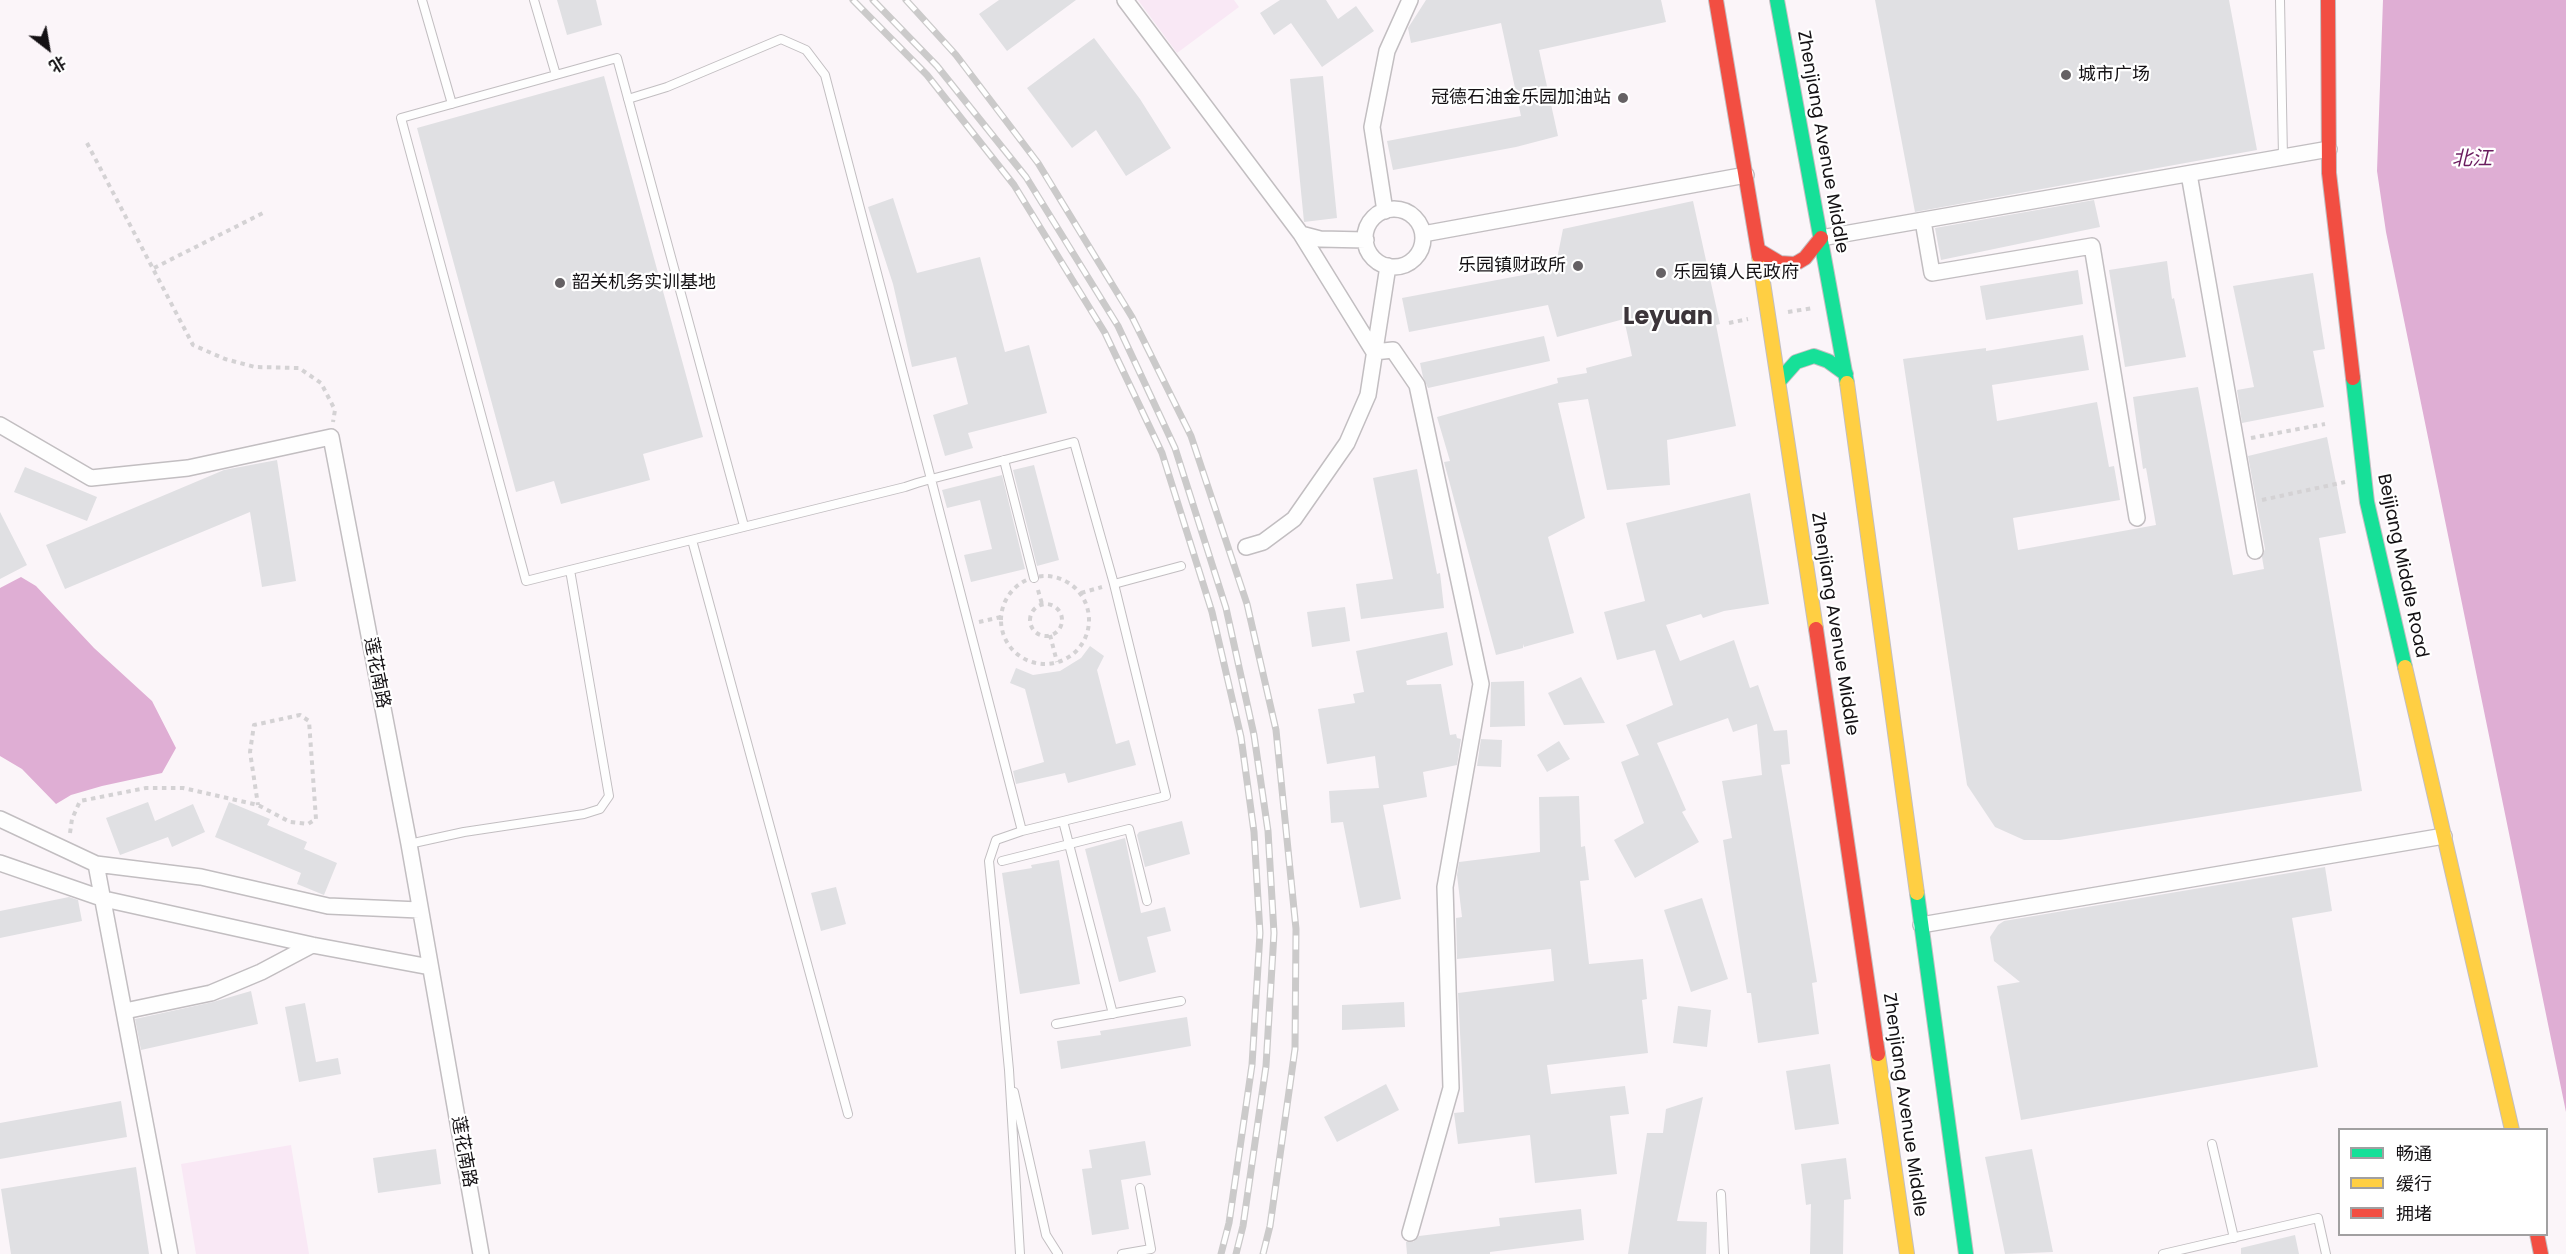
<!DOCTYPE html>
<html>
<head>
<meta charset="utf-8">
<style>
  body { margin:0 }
  #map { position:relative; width:2566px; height:1254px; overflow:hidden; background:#fbf5f9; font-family:Poppins,"Noto Sans SC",sans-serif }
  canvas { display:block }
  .legend { position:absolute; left:2338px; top:1128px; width:210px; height:108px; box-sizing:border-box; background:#fff; border:2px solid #a1a0a1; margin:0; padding:8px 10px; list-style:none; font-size:18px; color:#141114 }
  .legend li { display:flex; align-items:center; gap:12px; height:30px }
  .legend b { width:30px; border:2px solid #a1a0a1 }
  .north { position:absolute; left:18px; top:18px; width:60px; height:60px; -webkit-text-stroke:4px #fff; paint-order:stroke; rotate:149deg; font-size:16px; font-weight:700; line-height:24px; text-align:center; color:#141114 }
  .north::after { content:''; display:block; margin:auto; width:21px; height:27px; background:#141114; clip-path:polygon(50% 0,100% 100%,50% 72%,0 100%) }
</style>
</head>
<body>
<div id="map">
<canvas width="2566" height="1254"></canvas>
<ul class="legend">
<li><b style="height:8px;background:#16e098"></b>畅通</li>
<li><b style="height:8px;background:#ffcf43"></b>缓行</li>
<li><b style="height:8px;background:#f24e42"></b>拥堵</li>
</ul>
<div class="north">北</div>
</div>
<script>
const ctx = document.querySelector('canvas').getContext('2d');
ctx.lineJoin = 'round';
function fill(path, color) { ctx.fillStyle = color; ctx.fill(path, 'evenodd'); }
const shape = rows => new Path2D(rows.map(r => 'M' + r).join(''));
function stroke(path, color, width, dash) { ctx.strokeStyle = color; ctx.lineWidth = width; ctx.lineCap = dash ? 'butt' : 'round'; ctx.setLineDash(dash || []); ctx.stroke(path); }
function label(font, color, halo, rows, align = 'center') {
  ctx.font = font + ' Poppins,"Noto Sans SC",sans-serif'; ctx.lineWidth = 4.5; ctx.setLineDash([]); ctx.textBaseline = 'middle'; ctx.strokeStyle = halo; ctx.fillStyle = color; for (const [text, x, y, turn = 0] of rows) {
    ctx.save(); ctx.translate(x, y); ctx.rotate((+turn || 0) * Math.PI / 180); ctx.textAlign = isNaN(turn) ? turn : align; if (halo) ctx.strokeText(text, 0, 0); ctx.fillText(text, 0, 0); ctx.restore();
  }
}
const green = shape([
  [1138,0,1234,0,1239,7,1177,53],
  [291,1145,309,1254,196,1254,181,1164]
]);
const water = shape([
  [2383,0,2566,0,2566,1112,2386,232,2377,171],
  [21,577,36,586,94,648,152,701,176,748,162,773,102,786,71,795,56,804,22,769,0,756,0,588]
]);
const building = shape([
  [557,0,596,0,602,25,567,35],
  [999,0,1076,0,1007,51,979,14],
  [1280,0,1326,0,1338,19,1356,6,1374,31,1322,67,1291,23,1274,35,1260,13],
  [1426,0,1661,0,1666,22,1539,50,1558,136,1516,147,1393,170,1387,141,1521,116,1501,23,1411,43,1408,28],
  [1875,0,2229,0,2257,150,1915,212],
  [1094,38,1140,99,1171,148,1126,176,1096,130,1072,148,1027,88],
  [604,76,703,437,643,454,650,480,561,504,554,481,516,492,417,128],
  [1323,76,1337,218,1304,222,1290,79],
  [893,198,917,273,980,257,1005,352,1029,345,1047,413,968,433,973,448,945,456,933,415,968,404,956,357,912,367,893,284,868,207],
  [2094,200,2100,227,1941,260,1935,228],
  [1693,201,1720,324,1716,325,1736,426,1667,440,1670,485,1607,490,1588,399,1558,403,1585,518,1548,537,1574,633,1524,647,1523,644,1523,648,1496,655,1444,462,1450,461,1437,417,1558,383,1557,378,1587,373,1586,368,1632,356,1624,319,1557,337,1548,305,1409,332,1402,298,1555,269,1563,229],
  [2167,261,2172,299,2174,298,2186,357,2125,367,2109,270],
  [2078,270,2083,304,1986,320,1980,286],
  [2313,273,2325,349,2313,351,2324,407,2242,423,2237,390,2254,387,2233,286],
  [2083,335,2089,370,1992,385,1997,421,2097,402,2109,467,2114,466,2120,500,2013,518,2018,550,2156,525,2146,468,2143,469,2133,397,2198,387,2233,575,2264,569,2262,557,2265,549,2248,456,2327,437,2346,533,2319,538,2362,791,2060,840,2024,840,1995,827,1967,785,1903,359,1986,348,1986,351],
  [1544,336,1550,361,1428,388,1423,377,1420,363],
  [277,460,296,581,262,587,250,512,65,589,46,545,224,470],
  [1034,465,1059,560,1037,566,1013,470],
  [25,467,97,497,87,521,14,492],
  [1417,469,1437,574,1440,573,1444,608,1361,619,1356,584,1393,579,1373,478],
  [1002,475,1025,569,971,582,964,555,992,549,980,500,947,508,942,490],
  [1750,493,1769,604,1724,611,1703,618,1701,614,1666,625,1680,661,1734,640,1750,688,1758,685,1774,731,1787,730,1790,764,1781,765,1817,982,1812,983,1819,1034,1758,1043,1751,993,1747,993,1723,840,1732,838,1722,781,1762,775,1757,724,1733,732,1728,718,1657,743,1686,810,1682,812,1699,842,1635,878,1614,840,1644,823,1621,762,1639,755,1626,725,1673,705,1655,650,1617,660,1604,612,1645,601,1626,523],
  [0,512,27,565,0,579],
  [1345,607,1350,641,1312,647,1307,612],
  [1447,632,1453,665,1406,681,1407,685,1441,684,1450,735,1456,734,1457,738,1461,739,1457,765,1423,772,1427,797,1383,805,1401,899,1360,908,1343,822,1331,823,1329,791,1379,788,1375,756,1327,764,1318,709,1355,703,1353,694,1364,692,1356,651],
  [1090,646,1104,656,1097,670,1116,744,1129,740,1136,765,1068,783,1065,773,1016,784,1013,771,1044,762,1025,689,1010,683,1016,668,1033,675,1060,671,1081,658],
  [1581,677,1605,723,1564,725,1548,693],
  [1524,681,1525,726,1490,727,1491,682],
  [1481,739,1502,740,1501,767,1477,766],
  [1559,741,1570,759,1547,772,1537,755],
  [1579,796,1581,847,1585,846,1589,880,1580,881,1589,964,1643,959,1647,999,1642,1000,1648,1053,1547,1065,1551,1094,1625,1086,1629,1114,1610,1116,1617,1174,1535,1183,1530,1135,1458,1144,1454,1113,1464,1112,1458,993,1554,981,1551,949,1457,959,1456,918,1462,917,1457,875,1459,862,1540,852,1539,797],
  [148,802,155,821,193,804,205,832,172,847,168,837,120,855,106,818],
  [229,802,270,819,267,825,307,842,304,849,337,863,324,895,297,884,301,873,215,837],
  [1182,821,1190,854,1145,867,1137,835,1139,832],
  [1125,838,1141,913,1165,907,1171,931,1147,937,1156,972,1119,982,1085,849],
  [1059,860,1080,984,1020,994,1002,873,1032,868,1031,865],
  [2325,867,2332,911,2292,918,2318,1067,2021,1120,1997,986,2020,982,1994,961,1990,937,1998,925,2004,921],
  [836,887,846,924,821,931,811,893],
  [69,897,78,900,82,921,0,938,0,911],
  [1702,898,1728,979,1691,992,1664,910],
  [251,991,258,1024,141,1050,135,1019,213,1002],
  [1404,1002,1405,1027,1342,1030,1342,1005],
  [305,1003,316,1062,338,1058,341,1074,299,1082,285,1007],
  [1678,1006,1711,1010,1707,1047,1673,1043],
  [1187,1017,1191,1046,1061,1069,1057,1041,1101,1035,1100,1031],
  [1830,1064,1839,1124,1795,1130,1786,1071],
  [1386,1084,1399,1110,1337,1142,1324,1117],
  [1703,1097,1677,1221,1707,1222,1706,1254,1628,1254,1647,1133,1663,1133,1666,1109],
  [121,1101,127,1137,0,1159,0,1123],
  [1145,1141,1151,1175,1121,1180,1129,1229,1092,1235,1082,1169,1092,1168,1089,1150],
  [436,1149,441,1184,378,1193,373,1158],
  [2032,1149,2053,1252,2005,1254,1985,1157],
  [1846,1158,1851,1199,1844,1200,1843,1254,1810,1254,1811,1204,1806,1205,1801,1164],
  [136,1167,149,1254,11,1254,1,1189],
  [1581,1209,1584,1240,1490,1252,1490,1254,1407,1254,1406,1242,1413,1242,1419,1236,1500,1226,1499,1218],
  [2295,1235,2299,1254,2241,1254,2241,1248]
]);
const path = shape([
  [87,143,193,345,225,359,255,367,299,368,321,383,335,410,333,422],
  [154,268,265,212],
  [1788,312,1813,308],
  [1729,323,1748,319],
  [2251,438,2325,424],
  [2262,500,2345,482],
  '1001 620a44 44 0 1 1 88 0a44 44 0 1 1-88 0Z',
  [1038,590,1042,604],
  [1081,593,1102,587],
  '1030 620a16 16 0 1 1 32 0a16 16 0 1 1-32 0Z',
  [979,622,1001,617],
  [1050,635,1057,662],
  [70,833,72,819,80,801,146,788,183,788,258,805,290,822,308,824,316,819,309,721,300,715,254,725,250,752,258,805]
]);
const lane = shape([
  [422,0,452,104],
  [534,0,556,75],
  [2280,0,2283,157],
  [1004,460,1034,578],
  [692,540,848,1114],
  [570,570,526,581,401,118,617,58,744,526],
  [1114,584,1181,566],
  [1063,821,1113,1014],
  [409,844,464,832,584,814,600,809,609,796,570,570,905,487,917,483,931,479,1074,442,1114,584,1166,796,1022,831,931,479,825,75,806,50,781,39,667,87,628,99],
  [1002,861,1129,829,1147,901],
  [1056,1024,1181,1001],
  [1014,1092,1046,1235,1058,1254],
  [2212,1144,2234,1238],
  [1721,1194,1724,1254],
  [1020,1254,1009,1070,989,861,996,840,1022,831],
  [1122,1254,1151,1249,1140,1188],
  [2163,1254,2318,1218,2326,1254]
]);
const street = shape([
  [1125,0,1301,234,1320,239,1366,240],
  [2189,174,2255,551],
  '1365 238a29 29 0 1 1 58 0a29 29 0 1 1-58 0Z',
  [1385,211,1372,127,1387,51,1410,0],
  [1923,221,1932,273,2092,246,2137,518],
  [1301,234,1374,352,1393,350,1417,385,1481,684,1445,887,1451,1088,1410,1233],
  [1423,234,1746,175],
  [1821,238,2329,149],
  [0,425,91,478,188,468,331,437,409,844,481,1254],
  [1246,547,1263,542,1294,519,1347,443,1368,395,1388,266],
  [0,819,96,864,201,877,328,906,419,910],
  [0,863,104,899,312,945,430,967],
  [96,864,170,1254],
  [1921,925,2444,836],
  [125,1011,211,993,261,972,312,945]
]);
const fast = shape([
  [1777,0,1847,383],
  [2353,378,2367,502,2405,667],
  [1780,380,1796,362,1814,356,1828,361,1846,374],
  [1917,893,1966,1254]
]);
const slow = shape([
  [1759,256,1816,629],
  [1847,383,1917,893],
  [2405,667,2512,1130],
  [1878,1054,1907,1254]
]);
const jam = shape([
  [1716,0,1759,256],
  [2328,0,2329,173,2353,378],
  [1760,251,1780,263,1795,264,1805,258,1821,238],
  [1816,629,1878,1054],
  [2537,1234,2541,1254]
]);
const rail = shape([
  [853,0,927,75,1014,185,1105,333,1162,453,1212,612,1241,737,1254,832,1260,933,1252,1065,1229,1223,1221,1254],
  [873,0,937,66,1026,177,1118,326,1175,448,1226,608,1254,735,1268,831,1274,933,1266,1066,1243,1226,1236,1254],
  [906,0,956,55,1038,163,1132,317,1191,436,1247,604,1276,730,1296,929,1295,1049,1270,1226,1263,1254]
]);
const markers = [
  [2066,75,6,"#656164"],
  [1623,98,6,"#656164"],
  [1578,266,6,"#656164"],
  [1661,273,6,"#656164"],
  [560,283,6,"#656164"]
];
const poiNames = [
  ["城市广场",2078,75],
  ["冠德石油金乐园加油站",1611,98,"right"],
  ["乐园镇财政所",1566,266,"right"],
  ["乐园镇人民政府",1673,273],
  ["韶关机务实训基地",572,283]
];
const streetNames = [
  ["Zhenjiang Avenue Middle",1822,142,80],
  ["Beijiang Middle Road",2402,566,78],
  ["Zhenjiang Avenue Middle",1834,624,81],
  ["莲花南路",376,673,79],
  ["Zhenjiang Avenue Middle",1904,1105,82],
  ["莲花南路",463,1152,80]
];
const waterNames = [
  ["北江",2472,160]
];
const districtNames = [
  ["Leyuan",1668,318]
];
fill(green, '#f9e8f5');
fill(water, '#dfaed4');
fill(building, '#e0e0e3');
stroke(lane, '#c2bec1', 10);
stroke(street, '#c2bec1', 18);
stroke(fast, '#c2bec1', 16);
stroke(slow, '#c2bec1', 16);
stroke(jam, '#c2bec1', 16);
stroke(path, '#d4d2d4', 4, [4.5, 4.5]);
stroke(lane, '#fefefe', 8);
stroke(street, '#fefefe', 15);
stroke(fast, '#16e098', 14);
stroke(slow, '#ffcf43', 14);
stroke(jam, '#f24e42', 14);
stroke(rail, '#cbcaca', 7);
stroke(rail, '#fff', 4.5, [14]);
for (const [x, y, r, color] of markers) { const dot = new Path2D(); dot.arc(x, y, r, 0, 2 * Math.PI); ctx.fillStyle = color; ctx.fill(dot); stroke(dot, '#fff', 2); }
label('18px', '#141114', '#fff', poiNames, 'left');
label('18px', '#141114', '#fff', streetNames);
label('italic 20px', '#6a1b5e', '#fff', waterNames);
label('bold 24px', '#3c353a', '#fff', districtNames);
</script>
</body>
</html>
